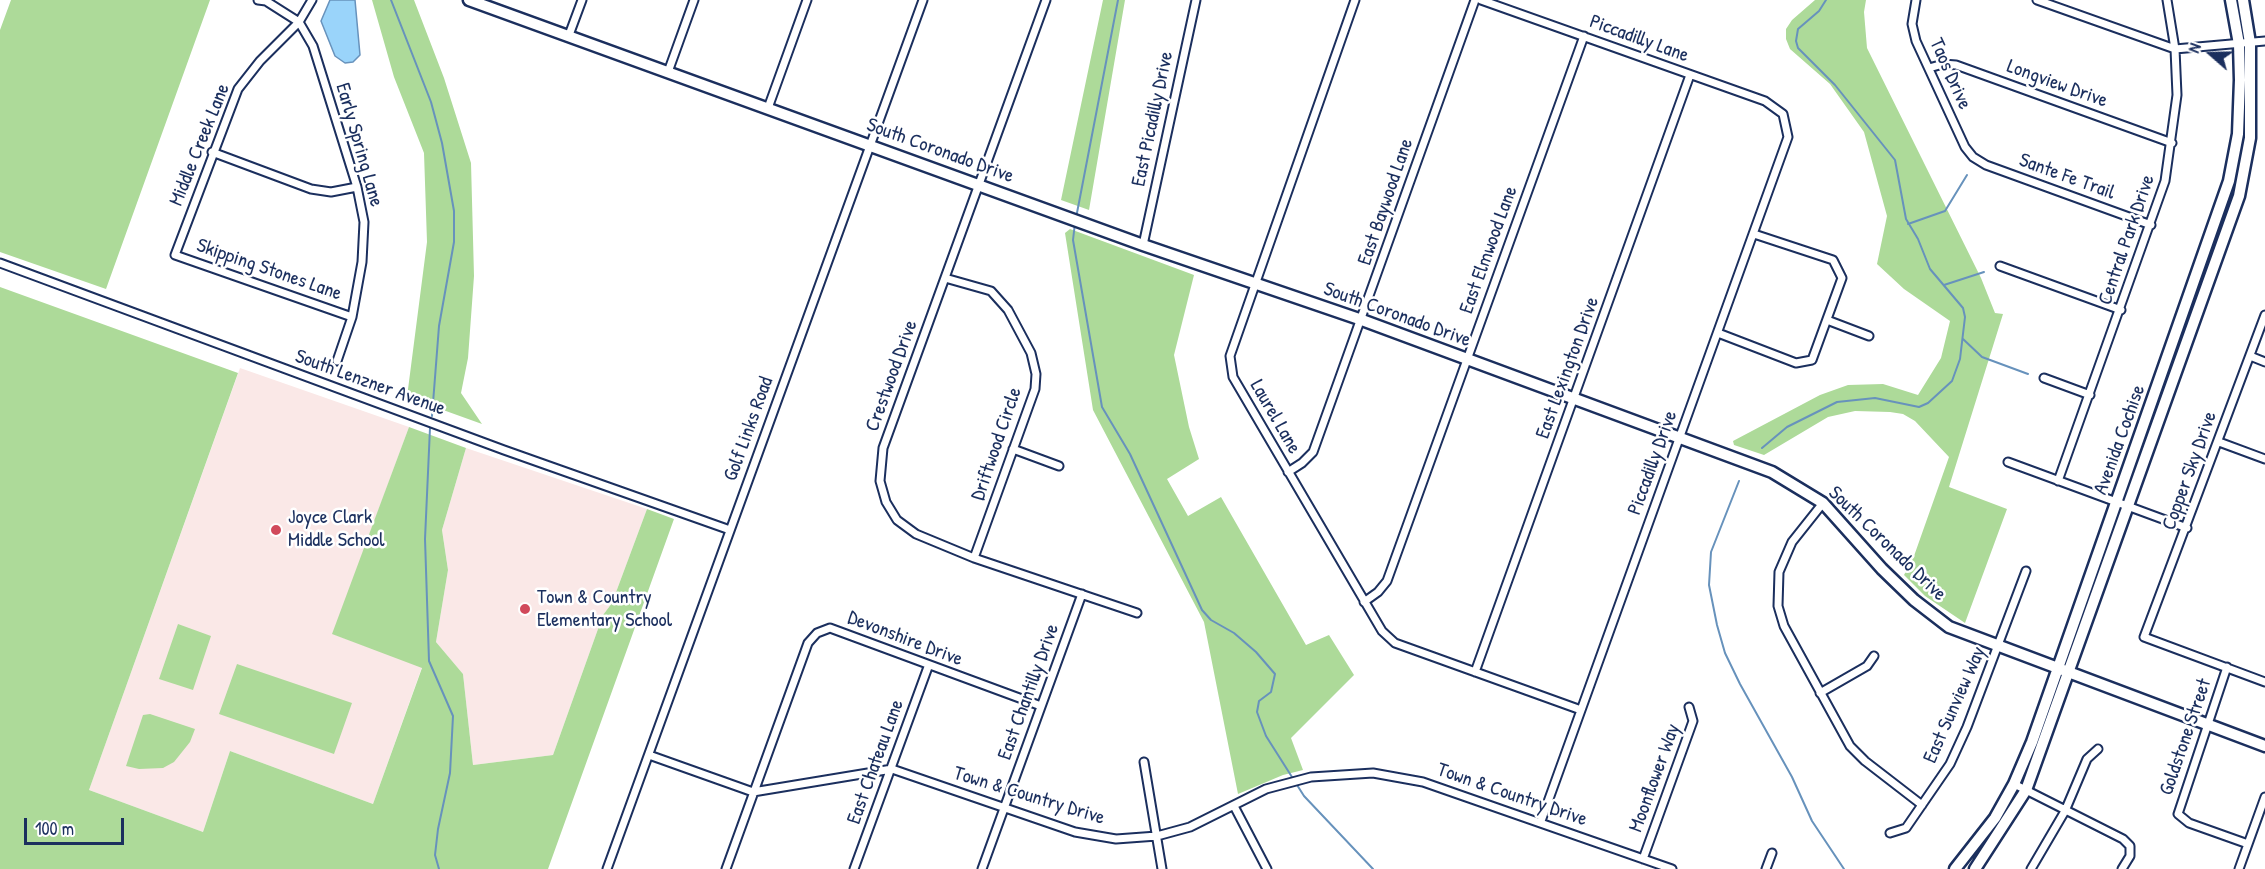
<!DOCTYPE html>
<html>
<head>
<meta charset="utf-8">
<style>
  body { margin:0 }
  #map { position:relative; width:2265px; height:869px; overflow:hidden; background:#fff; font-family:"Patrick Hand",sans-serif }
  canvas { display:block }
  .north { position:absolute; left:2181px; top:24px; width:60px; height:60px; -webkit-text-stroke:4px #fff; paint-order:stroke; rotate:290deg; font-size:16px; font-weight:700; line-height:24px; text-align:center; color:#1b2f5e }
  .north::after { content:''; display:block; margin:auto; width:21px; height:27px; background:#1b2f5e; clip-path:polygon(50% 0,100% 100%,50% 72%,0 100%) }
  .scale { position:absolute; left:24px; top:818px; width:100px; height:27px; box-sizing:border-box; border:3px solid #1b2f5e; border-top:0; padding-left:8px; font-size:18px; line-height:21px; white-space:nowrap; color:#1b2f5e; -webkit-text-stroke:4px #fff; paint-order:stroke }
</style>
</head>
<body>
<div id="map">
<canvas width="2265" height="869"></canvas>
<div class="north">N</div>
<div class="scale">100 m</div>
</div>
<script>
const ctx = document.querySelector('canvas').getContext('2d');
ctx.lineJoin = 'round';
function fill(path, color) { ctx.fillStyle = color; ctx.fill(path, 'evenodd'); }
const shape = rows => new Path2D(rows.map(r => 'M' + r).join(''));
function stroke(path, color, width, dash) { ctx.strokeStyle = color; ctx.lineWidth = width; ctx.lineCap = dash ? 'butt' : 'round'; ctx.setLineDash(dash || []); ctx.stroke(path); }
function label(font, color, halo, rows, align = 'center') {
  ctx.font = font + ' "Patrick Hand",sans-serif'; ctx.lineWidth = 5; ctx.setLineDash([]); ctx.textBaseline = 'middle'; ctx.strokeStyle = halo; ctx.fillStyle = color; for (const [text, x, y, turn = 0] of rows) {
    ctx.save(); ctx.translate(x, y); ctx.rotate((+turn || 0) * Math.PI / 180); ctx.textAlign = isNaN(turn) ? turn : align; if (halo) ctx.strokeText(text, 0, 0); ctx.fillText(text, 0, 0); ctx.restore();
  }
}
const built = shape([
  [240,368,409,427,333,634,422,667,373,804,230,751,203,832,89,790],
  [466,448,647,509,612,603,603,615,553,755,473,765,463,674,436,642,448,570,442,530]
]);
const green = shape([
  [11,0,210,0,106,289,0,252,0,30],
  [372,0,414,0,444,78,471,163,474,276,468,358,461,393,482,424,407,397,427,242,424,153,394,77],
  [1103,0,1125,0,1089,210,1061,200],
  [1815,0,1866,0,1864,12,1867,48,1981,278,1995,313,2003,314,1949,487,2007,509,1965,623,1925,596,1904,575,1914,556,1949,457,1915,421,1903,414,1890,412,1855,411,1828,417,1764,455,1734,445,1733,441,1820,395,1848,385,1883,384,1918,395,1941,358,1950,321,1904,289,1877,264,1887,216,1864,132,1830,84,1790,49,1786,39,1786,29,1792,20],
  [1070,229,1194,275,1174,355,1189,427,1199,459,1167,479,1188,516,1221,497,1306,645,1329,635,1354,675,1291,738,1303,770,1283,775,1238,794,1204,622,1093,410,1065,233],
  [0,287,238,373,89,790,203,832,230,751,373,804,422,668,332,634,409,427,466,448,442,530,448,570,436,642,463,674,473,765,553,755,603,615,612,603,647,509,674,519,548,869,0,869],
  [178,624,211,636,193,690,159,679],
  [237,664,352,703,334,754,219,714],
  [150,714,195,729,190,742,174,762,163,768,139,769,126,766,143,715]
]);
const water = shape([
  [330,0,355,0,360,55,353,62,345,63,335,56,321,21,330,0]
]);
const stream = shape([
  [391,0,431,102,442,143,454,211,454,242,439,326,432,416],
  [1076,218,1118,0],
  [1075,223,1073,240,1102,407,1130,454,1202,610,1211,620,1234,633,1256,652,1275,674,1271,692,1259,701,1257,712,1266,736,1304,796,1373,869],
  [1908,224,1945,211,1967,175],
  [1944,285,1984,272],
  [1963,339,1982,357,2028,374],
  [430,428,425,539,429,661,453,716,450,773,438,829,435,855,439,869],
  [1762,448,1787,427,1837,402,1875,398,1919,407,1928,403,1952,381,1960,359,1965,317,1963,308,1930,269,1918,239,1906,219,1895,160,1835,85,1798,48,1796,41,1798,29,1819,11,1826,0],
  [1739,481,1711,552,1709,585,1717,625,1725,653,1740,684,1792,777,1812,821,1844,869]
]);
const street = shape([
  [258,0,266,1,299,22,313,46,357,187,364,222,362,262,352,317,337,361],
  [312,0,299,22,260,61,238,89,175,255,352,317],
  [1046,0,883,448,880,481,886,502,897,520,916,534,974,558,1137,613],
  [1355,0,1230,356,1233,377,1382,631,1395,643,1581,710],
  [1481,0,1765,101,1783,114,1788,137,1541,821],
  [1916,0,1912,24,1916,41,1965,147,1973,157,1986,165,2151,225],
  [2037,0,2175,49,2265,41],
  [569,35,582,0],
  [1929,68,1943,64,1956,65,2172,143],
  [668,72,694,0],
  [768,108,807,0],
  [212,152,311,189,331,192,357,187],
  [1143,245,1196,0],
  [0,263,504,450,730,530],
  [2000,266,2121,310],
  [945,278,991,291,1008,310,1031,353,1036,374,1035,389,974,558],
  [2265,315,2144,637,2265,682],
  [1827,320,1869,336],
  [1718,333,1796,363,1812,360,1842,278,1833,260,1754,234],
  [2250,356,2265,362],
  [2044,378,2090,395],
  [2219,442,2265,459],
  [1013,449,1059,466],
  [2008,462,2187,528],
  [1288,472,1302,463,1313,452,1475,0],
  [2058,481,2165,181,2177,95,2175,49,2167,0],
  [1823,503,1792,542,1779,572,1778,606,1784,626,1850,746,1865,761,1922,805],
  [1364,602,1378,592,1387,581,1584,36],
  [2227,667,2178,814,2189,823,2248,844],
  [1475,672,1690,75],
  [1820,693,1867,666,1874,656],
  [649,755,753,792,892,769,1075,832,1116,839,1157,836,1190,827,1266,789,1311,777,1373,773,1423,782,1672,869],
  [1144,762,1162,869],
  [2014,784,2123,839,2130,846,2130,856,2122,869],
  [1234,806,1267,869],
  [1890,833,1906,828,1950,764,1967,727,2026,571],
  [1643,859,1693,721,1689,707],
  [607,869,923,0],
  [726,869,808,643,817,633,830,628,1041,706],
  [854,869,928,667],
  [982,869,1082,594],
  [1766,869,1772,853],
  [2031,869,2065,811,2087,759,2098,749],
  [2239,869,2265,797]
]);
const secondary = shape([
  [469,0,1143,245,1362,320,1772,472,1823,503,1882,569,1914,600,1949,627,2265,746],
  [1955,869,1995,818,2014,784,2032,742,2229,181,2238,134,2240,80,2239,44,2231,0],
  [1975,869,2026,790,2239,196,2250,138,2250,43,2243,0]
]);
const markers = [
  [276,530,6,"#d1495b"],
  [525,609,6,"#d1495b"]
];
const streetNames = [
  ["Piccadilly Lane",1639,39,20],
  ["Taos Drive",1950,74,66],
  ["Longview Drive",2057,84,20],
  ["East Picadilly Drive",1153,119,-78],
  ["Middle Creek Lane",200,145,-68],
  ["Early Spring Lane",359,145,74],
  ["South Coronado Drive",940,151,20],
  ["Sante Fe Trail",2067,177,20],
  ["East Baywood Lane",1386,202,-71],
  ["Central Park Drive",2127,240,-71],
  ["East Elmwood Lane",1489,250,-70],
  ["Skipping Stones Lane",269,270,19],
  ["South Coronado Drive",1397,315,20],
  ["East Lexington Drive",1568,368,-70],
  ["Crestwood Drive",892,376,-70],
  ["South Lenzner Avenue",370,383,20],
  ["Laurel Lane",1275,417,60],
  ["Golf Links Road",749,429,-70],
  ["Avenida Cochise",2120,440,-70],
  ["Driftwood Circle",997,444,-71],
  ["Piccadilly Drive",1653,463,-70],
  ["Copper Sky Drive",2190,471,-70],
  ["South Coronado Drive",1887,544,44],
  ["Devonshire Drive",905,639,21],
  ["East Chantilly Drive",1029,692,-70],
  ["East Sunview Way",1955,705,-66],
  ["Goldstone Street",2186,737,-71],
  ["East Chateau Lane",876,762,-70],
  ["Moonflower Way",1655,778,-70],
  ["Town & Country Drive",1512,795,19],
  ["Town & Country Drive",1029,796,17]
];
const poiNames = [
  ["Joyce Clark",288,518],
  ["Middle School",288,541],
  ["Town & Country",537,598],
  ["Elementary School",537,621]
];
fill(built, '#fae8e7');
fill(green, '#adda99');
fill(water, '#9ad4fa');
stroke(water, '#6792bc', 1.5);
stroke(stream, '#6792bc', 2);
stroke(street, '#1b2f5e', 11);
stroke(secondary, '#1b2f5e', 15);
stroke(street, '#fff', 7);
stroke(secondary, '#fff', 10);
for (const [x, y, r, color] of markers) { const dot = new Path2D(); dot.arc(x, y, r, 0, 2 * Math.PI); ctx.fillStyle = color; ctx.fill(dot); stroke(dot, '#fff', 2); }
label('20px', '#1b2f5e', '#fff', streetNames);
label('20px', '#1b2f5e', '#fff', poiNames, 'left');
</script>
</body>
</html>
